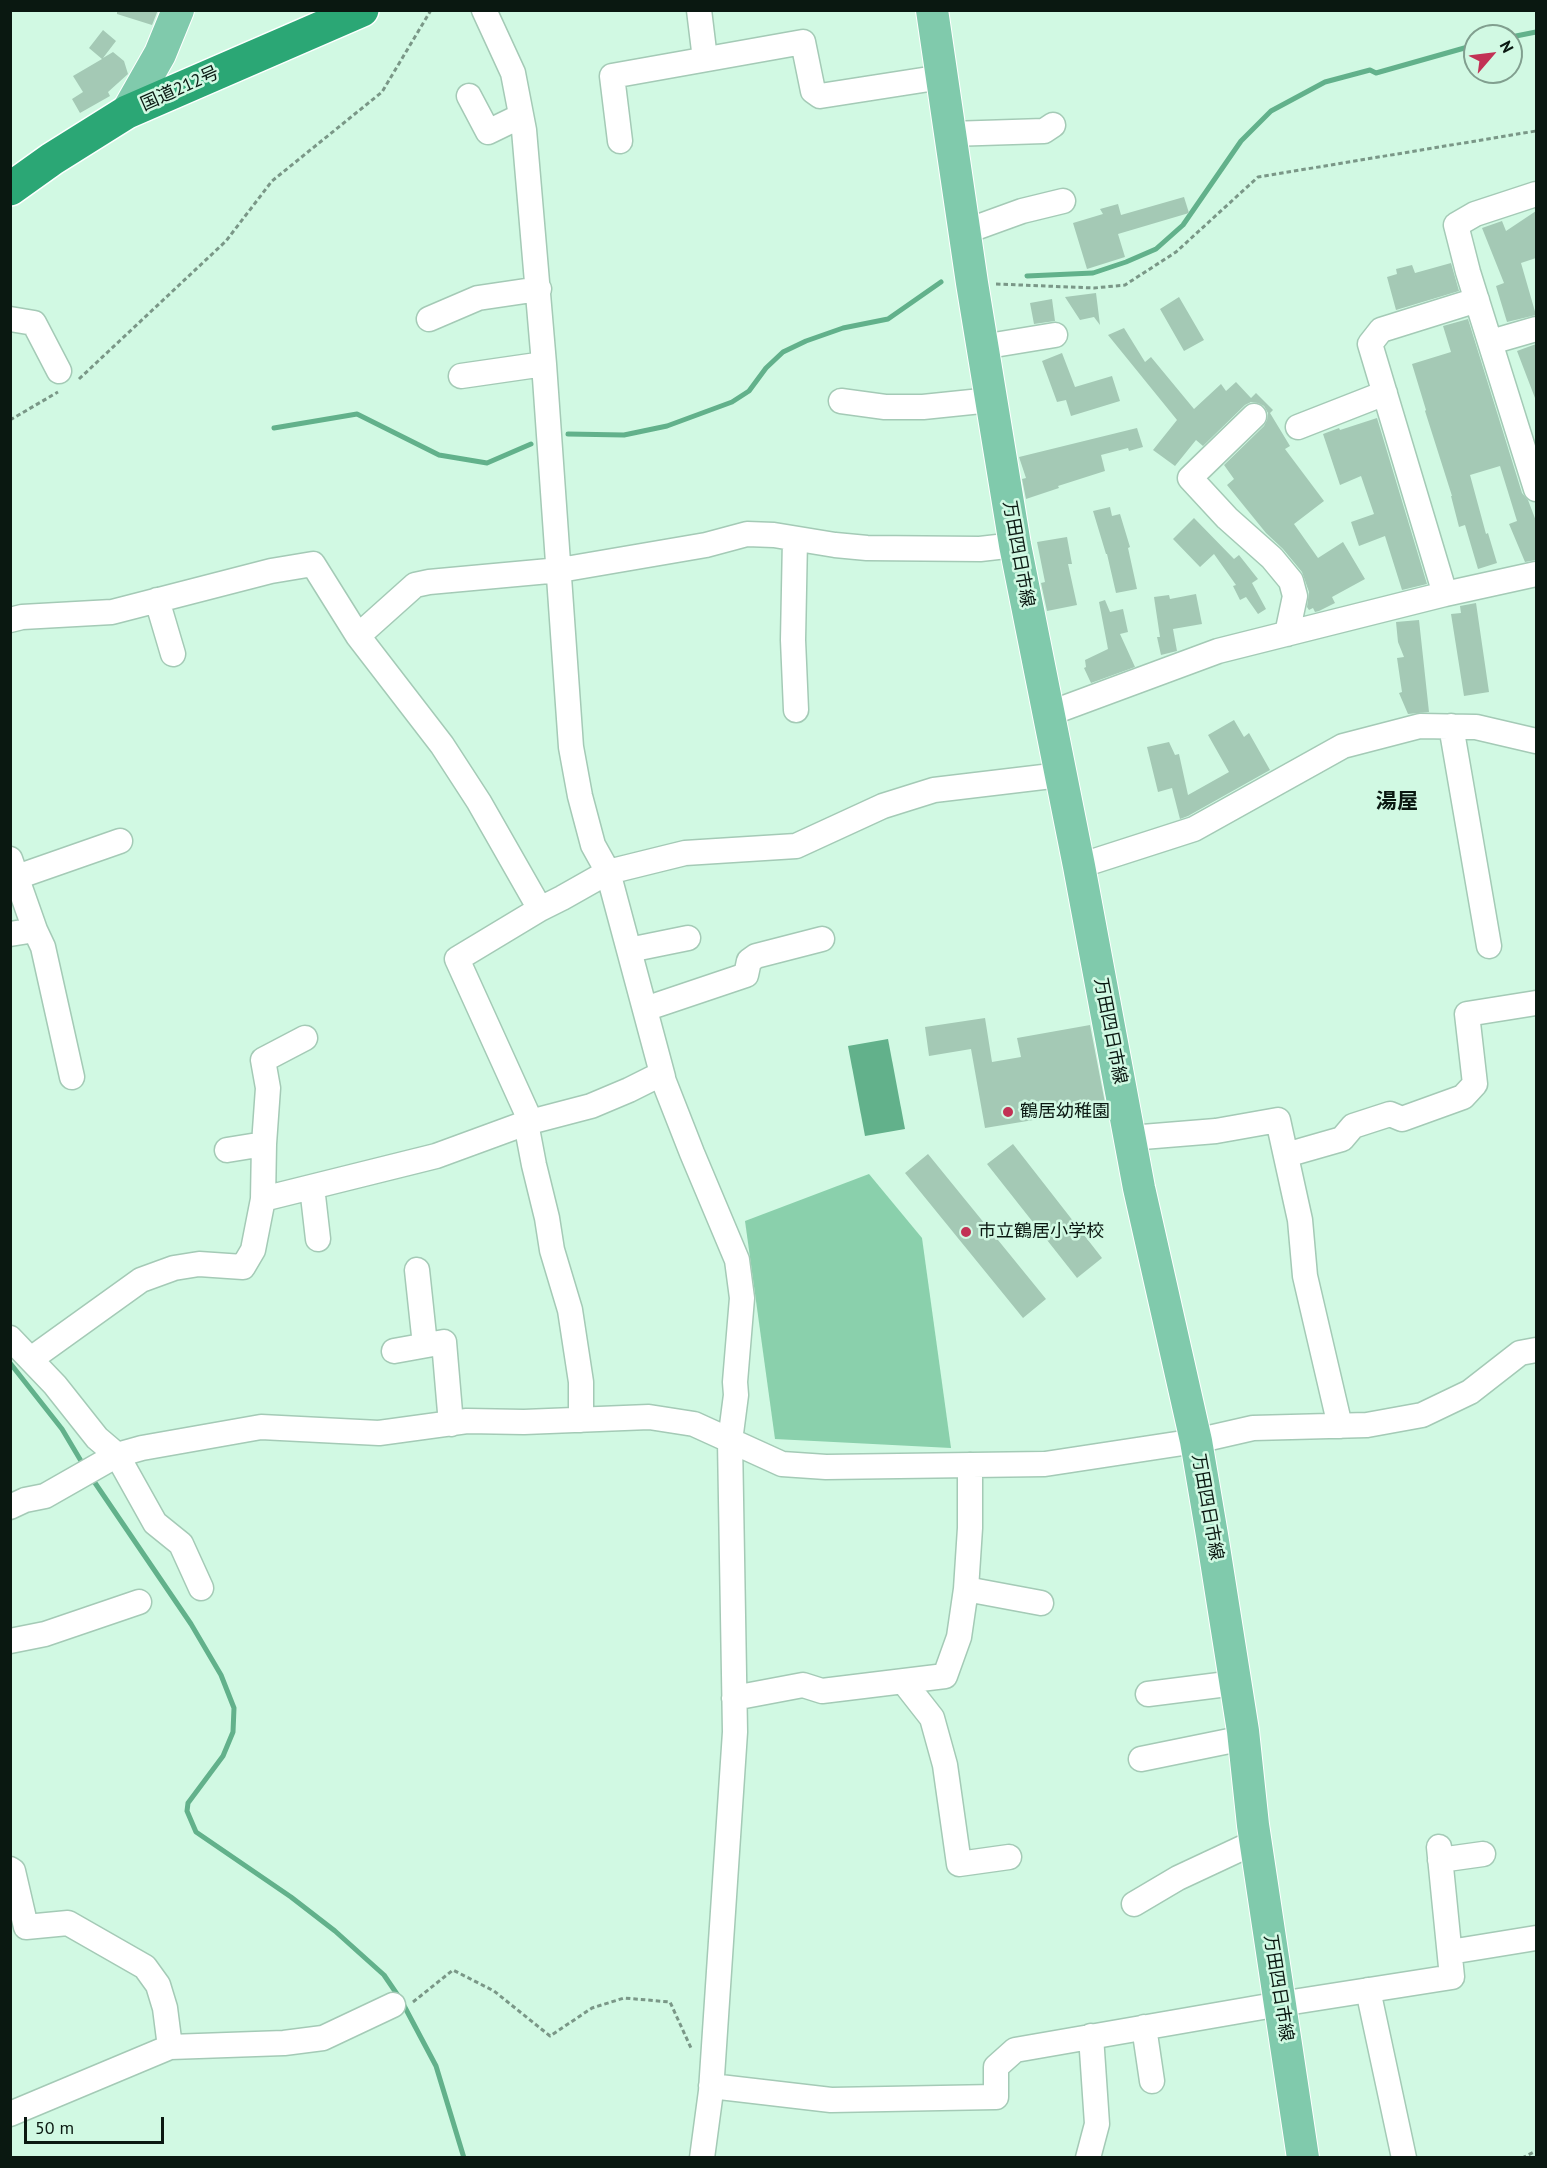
<!DOCTYPE html>
<html>
<head>
<meta charset="utf-8">
<style>
  body { margin:0 }
  #map { position:relative; width:1547px; height:2168px; overflow:hidden; background:#d1f9e3; font-family:"PT Sans",sans-serif }
  canvas { display:block }
  .frame { position:absolute; inset:0; border:12px solid #0a1811; pointer-events:none }
  .north { position:absolute; left:1463px; top:24px; width:60px; height:60px; box-sizing:border-box; background:#d1f9e3; border:2px solid #819f8f; border-radius:50%; rotate:62deg; font-size:16px; font-weight:700; line-height:24px; text-align:center; color:#0a1811 }
  .north::after { content:''; display:block; margin:auto; width:21px; height:27px; background:#c23255; clip-path:polygon(50% 0,100% 100%,50% 72%,0 100%) }
  .scale { position:absolute; left:24px; top:2117px; width:140px; height:27px; box-sizing:border-box; border:3px solid #0a1811; border-top:0; padding-left:8px; font-size:18px; line-height:21px; white-space:nowrap; color:#0a1811; -webkit-text-stroke:4px #d1f9e3; paint-order:stroke }
</style>
</head>
<body>
<div id="map">
<canvas width="1547" height="2168"></canvas>
<div class="frame"></div>
<div class="north">N</div>
<div class="scale">50 m</div>
</div>
<script>
const ctx = document.querySelector('canvas').getContext('2d');
ctx.lineJoin = 'round';
function fill(path, color) { ctx.fillStyle = color; ctx.fill(path, 'evenodd'); }
const shape = rows => new Path2D(rows.map(r => 'M' + r).join(''));
function stroke(path, color, width, dash) { ctx.strokeStyle = color; ctx.lineWidth = width; ctx.lineCap = dash ? 'butt' : 'round'; ctx.setLineDash(dash || []); ctx.stroke(path); }
function label(font, color, halo, rows, align = 'center') {
  ctx.font = font + ' "PT Sans","Noto Sans JP",sans-serif'; ctx.lineWidth = 5; ctx.setLineDash([]); ctx.textBaseline = 'middle'; ctx.strokeStyle = halo; ctx.fillStyle = color; for (const [text, x, y, turn = 0] of rows) {
    ctx.save(); ctx.translate(x, y); ctx.rotate((+turn || 0) * Math.PI / 180); ctx.textAlign = isNaN(turn) ? turn : align; if (halo) ctx.strokeText(text, 0, 0); ctx.fillText(text, 0, 0); ctx.restore();
  }
}
const green = shape([
  [869,1174,922,1238,951,1448,775,1439,745,1221]
]);
const water = shape([
  [888,1039,905,1129,865,1136,848,1046]
]);
const stream = shape([
  [1511,37,1536,32],
  [1027,276,1093,273,1126,262,1156,249,1183,225,1241,141,1271,111,1325,82,1370,70,1376,73,1475,45],
  [274,428,357,414,439,455,487,463,531,444],
  [568,434,624,435,667,426,732,402,749,391,766,368,783,352,806,341,843,328,888,319,941,282],
  [10,1363,62,1429,84,1466],
  [91,1477,191,1624,221,1675,234,1708,233,1732,223,1756,188,1803,187,1811,196,1832,291,1897,335,1931,384,1975,401,2000,436,2066,464,2158]
]);
const building = shape([
  [117,10,158,10,152,25,117,14],
  [103,30,116,41,103,58,113,52,124,61,128,74,108,92,110,96,80,113,72,99,83,92,73,76,102,59,89,48],
  [1184,197,1189,213,1118,234,1125,257,1087,269,1073,223,1103,214,1100,209,1118,204,1121,215],
  [1536,211,1536,258,1521,263,1536,315,1507,322,1496,286,1504,283,1482,228,1502,221,1506,231],
  [1451,263,1459,291,1396,310,1387,277,1397,274,1396,269,1412,265,1415,273],
  [1096,293,1100,325,1094,317,1080,320,1065,297],
  [1179,297,1204,340,1184,351,1160,309],
  [1052,299,1055,321,1034,324,1030,303],
  [1468,319,1522,493,1528,500,1536,521,1536,560,1525,562,1509,524,1517,521,1500,466,1470,475,1486,534,1488,533,1497,563,1478,569,1465,525,1459,527,1451,496,1452,496,1425,411,1426,410,1412,364,1451,352,1443,326],
  [1124,328,1145,362,1151,357,1194,409,1221,384,1226,391,1236,382,1251,398,1256,393,1273,410,1270,413,1290,446,1285,449,1324,501,1294,524,1318,558,1343,542,1365,579,1332,597,1335,603,1319,611,1315,612,1313,608,1309,610,1307,607,1309,592,1302,572,1283,549,1266,533,1227,485,1234,479,1224,465,1264,426,1267,420,1268,413,1264,406,1258,403,1251,402,1245,405,1203,446,1196,440,1175,466,1153,450,1177,420,1108,335],
  [1536,344,1536,398,1535,398,1517,351],
  [1062,353,1075,387,1112,376,1120,401,1071,416,1066,400,1057,402,1042,361],
  [1377,418,1427,584,1402,590,1385,536,1359,546,1351,522,1374,514,1361,476,1340,485,1323,434,1339,428,1340,430],
  [1137,428,1143,447,1129,451,1128,448,1101,455,1105,471,1058,486,1059,488,1026,499,1022,479,1026,478,1019,457],
  [1110,507,1112,516,1120,514,1130,547,1128,548,1137,589,1116,593,1107,554,1106,554,1093,511],
  [1194,518,1234,559,1239,555,1258,579,1252,583,1266,609,1258,614,1246,597,1240,600,1233,586,1236,585,1214,554,1200,567,1173,539],
  [1067,537,1072,564,1068,564,1077,605,1047,611,1041,583,1045,582,1037,542],
  [1196,594,1202,624,1173,629,1177,651,1161,655,1157,637,1160,637,1154,597,1169,595,1170,599],
  [1105,600,1110,612,1123,609,1128,632,1120,634,1135,667,1091,683,1084,668,1086,667,1085,660,1108,649,1099,602],
  [1476,603,1489,692,1464,696,1451,614,1461,613,1460,606],
  [1419,620,1429,712,1408,714,1399,693,1402,692,1397,658,1404,657,1398,642,1396,622],
  [1234,720,1244,737,1249,733,1270,770,1188,816,1180,819,1172,788,1158,792,1147,747,1169,742,1175,755,1179,754,1188,795,1229,772,1208,735],
  [985,1018,992,1062,1021,1057,1017,1038,1090,1025,1106,1108,985,1128,971,1049,929,1056,925,1027],
  [1013,1144,1102,1258,1077,1278,987,1164],
  [928,1154,1046,1299,1023,1318,905,1173]
]);
const path = shape([
  [996,284,1094,288,1125,285,1176,252,1258,177,1536,131],
  [79,379,226,241,272,181,382,92,431,10],
  [10,420,58,392],
  [413,2002,453,1970,494,1991,550,2036,592,2008,624,1998,670,2002,691,2048],
  [1522,2158,1536,2151]
]);
const minor = shape([
  [484,10,513,73,524,130,544,364,571,747,580,796,593,845,608,872,663,1077,661,1074,692,1153,737,1260,742,1298,735,1382,736,1395,730,1441,735,1732,711,2091,702,2158],
  [699,10,705,59],
  [469,96,488,132,521,116],
  [950,134,1044,131,1053,125],
  [620,141,612,76,803,42,813,91,820,96,942,77],
  [1536,194,1475,214,1456,225,1468,272,1536,489],
  [964,232,1022,211,1063,201],
  [10,319,34,323,59,371],
  [429,319,478,298,539,289],
  [1491,342,1536,329],
  [982,347,1055,335],
  [461,376,544,364],
  [841,401,885,407,923,407,991,400],
  [1254,416,1190,478,1227,518,1272,558,1291,581,1295,596,1287,634],
  [1298,427,1385,393],
  [795,539,793,640,796,710],
  [1445,594,1370,344,1381,330,1477,300],
  [157,600,173,654],
  [10,620,22,617,112,612,271,571,313,564,358,636,442,745,479,802,540,909],
  [358,636,415,585,429,582,560,570,706,545,747,534,774,535,835,545,867,548,980,549,1015,545],
  [1048,714,1218,651,1445,594,1536,574],
  [1451,726,1489,946],
  [10,859,35,930],
  [1079,866,1194,829,1343,746,1420,726,1476,727,1536,741],
  [17,877,120,841],
  [10,934,35,930,43,947,72,1077],
  [629,950,688,938],
  [645,1009,746,975,749,961,756,956,822,939],
  [531,1122,457,959,540,909,562,898,608,872,685,853,796,846,883,806,934,790,1060,775],
  [526,1123,591,1106,629,1090,661,1074],
  [1130,1138,1216,1131,1278,1120,1300,1220,1305,1276,1340,1426],
  [264,1144,268,1088,263,1060,305,1038],
  [227,1150,264,1144,263,1199],
  [1286,1155,1342,1139,1353,1126,1390,1114,1402,1119,1463,1097,1475,1084,1467,1014,1536,1003],
  [312,1187,318,1239],
  [417,1270,425,1345],
  [10,1338,55,1385,97,1438,117,1455,142,1448,261,1427,379,1433,467,1421,524,1422,649,1417,694,1424,782,1464,826,1467,1045,1464,1196,1441,1253,1428,1367,1425,1422,1415,1470,1392,1520,1353,1536,1350],
  [394,1351,444,1342,451,1424],
  [31,1359,141,1280,174,1268,199,1264,243,1267,253,1250,263,1199,436,1156,526,1123,534,1165,547,1218,552,1250,570,1310,581,1382,581,1420],
  [10,1507,25,1500,45,1496,117,1455,155,1523,181,1544,201,1588],
  [966,1589,1041,1603],
  [10,1641,45,1634,139,1602],
  [903,1681,932,1718,945,1765,959,1864,1009,1857],
  [1148,1694,1235,1683],
  [734,1698,803,1685,822,1691,945,1676,959,1637,966,1589,970,1528,970,1465],
  [1141,1759,1244,1738],
  [1440,1860,1483,1854],
  [10,1869,13,1871,26,1927,68,1923,145,1967,158,1985,165,2008,170,2047],
  [1134,1904,1178,1878,1255,1842],
  [1450,1952,1536,1938],
  [1368,1990,1404,2158],
  [1144,2027,1152,2081],
  [711,2086,831,2100,996,2097,996,2067,1015,2050,1280,2004,1452,1977,1439,1847],
  [10,2114,170,2047,284,2043,323,2038,393,2005],
  [1088,2158,1097,2124,1091,2036]
]);
const major = shape([
  [932,10,972,283,1015,545,1079,866,1139,1188,1196,1441,1212,1535,1243,1731,1253,1825,1303,2158],
  [127,112,160,54,178,10]
]);
const highway = shape([
  [10,189,52,159,127,112,362,10]
]);
const markers = [
  [1008,1112,6,"#c23255"],
  [966,1232,6,"#c23255"]
];
const streetNames = [
  ["国道212号",180,89,-24],
  ["万田四日市線",1018,554,80],
  ["万田四日市線",1110,1031,79],
  ["万田四日市線",1207,1507,80],
  ["万田四日市線",1278,1988,81]
];
const poiNames = [
  ["鶴居幼稚園",1020,1112],
  ["市立鶴居小学校",978,1232]
];
const quarterNames = [
  ["湯屋",1397,802]
];
fill(green, '#8ad0ac');
fill(water, '#62b18b');
stroke(stream, '#62b18b', 5);
fill(building, '#a4c9b5');
stroke(minor, '#a4cab6', 27);
stroke(major, '#fff', 34);
stroke(highway, '#fff', 36);
stroke(path, '#7a9787', 3, [4.5, 3]);
stroke(minor, '#fff', 24);
stroke(major, '#80caac', 32);
stroke(highway, '#2ba775', 33);
for (const [x, y, r, color] of markers) { const dot = new Path2D(); dot.arc(x, y, r, 0, 2 * Math.PI); ctx.fillStyle = color; ctx.fill(dot); stroke(dot, '#d1f9e3', 2); }
label('18px', '#0a1811', '#d1f9e3', streetNames);
label('18px', '#0a1811', '#d1f9e3', poiNames, 'left');
label('bold 21px', '#0a1811', '#d1f9e3', quarterNames);
</script>
</body>
</html>
